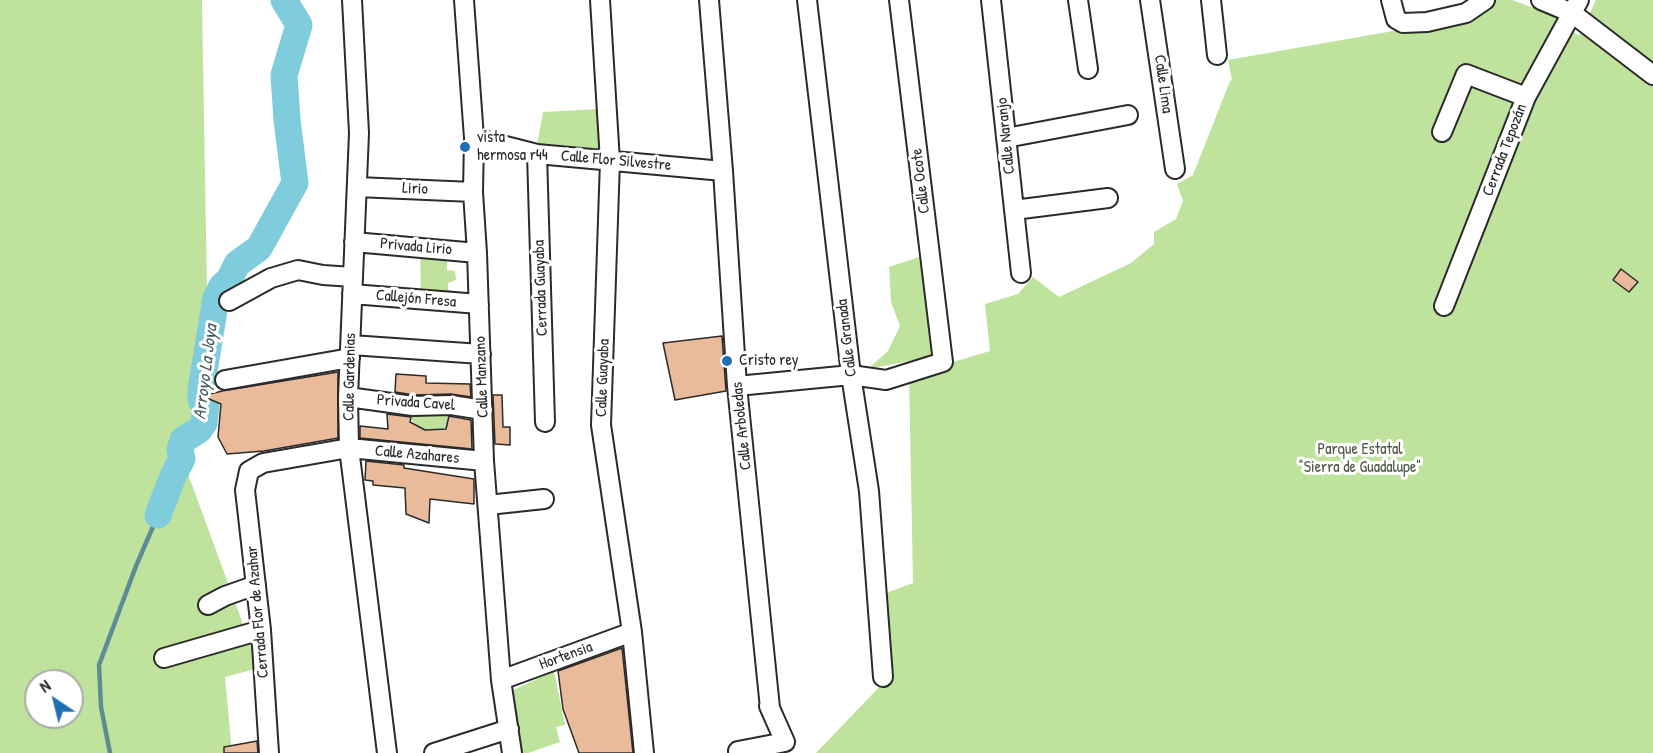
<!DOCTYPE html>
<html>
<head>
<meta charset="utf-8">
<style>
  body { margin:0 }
  #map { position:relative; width:1653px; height:753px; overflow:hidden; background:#fff; font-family:"Patrick Hand",sans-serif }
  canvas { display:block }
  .north { position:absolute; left:24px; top:669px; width:60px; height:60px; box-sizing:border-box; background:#fff; border:2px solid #aaa; border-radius:50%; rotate:325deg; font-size:16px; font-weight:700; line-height:24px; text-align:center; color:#2b2b2b }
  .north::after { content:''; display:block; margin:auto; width:21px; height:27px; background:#1f6fb2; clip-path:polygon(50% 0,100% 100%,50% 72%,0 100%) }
</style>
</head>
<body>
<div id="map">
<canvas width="1653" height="753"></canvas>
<div class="north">N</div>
</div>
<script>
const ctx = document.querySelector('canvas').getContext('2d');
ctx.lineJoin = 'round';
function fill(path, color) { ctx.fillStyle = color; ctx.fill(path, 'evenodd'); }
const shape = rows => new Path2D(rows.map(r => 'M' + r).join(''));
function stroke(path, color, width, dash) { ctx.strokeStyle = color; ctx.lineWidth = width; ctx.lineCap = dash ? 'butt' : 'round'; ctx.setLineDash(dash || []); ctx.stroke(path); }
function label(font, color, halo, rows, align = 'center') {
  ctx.font = font + ' "Patrick Hand",sans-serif'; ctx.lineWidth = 6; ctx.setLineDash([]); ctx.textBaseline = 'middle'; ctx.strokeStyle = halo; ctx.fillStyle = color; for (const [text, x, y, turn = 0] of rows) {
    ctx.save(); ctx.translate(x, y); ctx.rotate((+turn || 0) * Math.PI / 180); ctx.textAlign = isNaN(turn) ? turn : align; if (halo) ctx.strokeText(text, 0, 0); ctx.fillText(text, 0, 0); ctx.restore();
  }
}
const green = shape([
  [0,0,202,0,207,291,201,318,187,471,259,668,225,677,232,753,0,753],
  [36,681,72,681,72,717,36,717],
  [1493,0,1512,0,1550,14,1579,36,1596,0,1653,0,1653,753,816,753,885,681,890,661,886,593,913,583,909,375,990,351,985,304,1018,294,1033,277,1059,297,1131,263,1154,244,1154,232,1176,219,1183,201,1177,184,1193,175,1230,81,1232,80,1228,60,1467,18],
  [598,109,603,156,536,151,543,112],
  [420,250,447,252,447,270,455,271,456,280,448,283,448,290,452,290,452,296,421,299],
  [919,257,936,356,868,369,888,351,900,326,891,302,889,267],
  [449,408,447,428,435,431,423,430,411,420,412,410],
  [554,671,565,725,556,727,560,742,528,753,519,753,511,691]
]);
const stream = shape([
  [110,753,101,707,99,665,136,566,158,515]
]);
const river = shape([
  [158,515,173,476,182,459,180,450,183,440,199,430,204,423,206,406,201,400,201,390,216,298,222,286,229,280,237,264,259,248,295,183,287,120,284,75,299,25,284,0]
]);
const building = shape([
  [1621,269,1638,282,1629,292,1613,280,1621,269],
  [722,336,726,391,675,400,663,343,722,336],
  [338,372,338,438,264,451,227,454,218,437,221,404,202,396,222,391,338,372],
  [396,374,426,376,426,383,470,384,471,397,451,394,414,395,395,392,396,374],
  [493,395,502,395,503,427,510,427,510,445,495,444,493,395],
  [387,414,411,417,410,422,425,430,446,429,449,416,471,420,472,449,360,438,360,426,388,429,387,414],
  [366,461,404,465,404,468,474,479,474,504,430,499,429,523,406,514,405,488,373,485,373,481,365,480,366,461],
  [622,648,633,753,579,753,563,709,558,671,622,648],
  [257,741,258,753,224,753,224,747,257,741]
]);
const minor = shape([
  [352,0,359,133,348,397,349,448,387,753],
  [464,0,474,138,473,192,477,253,484,461,501,680,512,753],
  [600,0,610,161,601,425,632,632,644,753],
  [709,0,723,171,737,386,770,708],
  [807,0,851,375,869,491,883,677],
  [991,0,1021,273],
  [1078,0,1088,69],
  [1150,0,1175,169],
  [1211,0,1217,55],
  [1391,0,1396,19,1403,23,1427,22,1466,13,1485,0],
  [1541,0,1572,13,1653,75],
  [1442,132,1466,74,1526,97],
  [474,138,537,154,723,171],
  [1006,138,1128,115],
  [537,154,545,422],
  [357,187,473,192],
  [1014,210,1108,198],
  [354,242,477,253],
  [352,294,479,304],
  [229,301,271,278,298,270,323,275,353,277],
  [1444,306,1526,97,1579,0],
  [351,345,481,354],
  [225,380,350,358],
  [737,386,851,375,886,380,943,362,899,0],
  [348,397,413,406,451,405,483,410],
  [488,505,544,499],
  [208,605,225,596,256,585],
  [164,658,261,630],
  [501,680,632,632],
  [738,751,785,742,769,706],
  [269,753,261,630,245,490,249,471,263,463,349,448,484,461],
  [434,753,509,729]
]);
const markers = [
  [465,147,6,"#1f6fb2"],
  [727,361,6,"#1f6fb2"]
];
const streetNames = [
  ["Calle Lima",1163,84,82],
  ["Calle Naranjo",1006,136,-96],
  ["Cerrada Tepozán",1505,150,-69],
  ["Calle Flor Silvestre",616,161,5],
  ["Calle Ocote",921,181,-97],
  ["Lirio",415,189,3],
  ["Privada Lirio",416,247,5],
  ["Cerrada Guayaba",541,288,-92],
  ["Callejón Fresa",416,299,5],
  ["Calle Granada",847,338,-97],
  ["Calle Gardenias",350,377,-89],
  ["Calle Manzano",482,377,-92],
  ["Calle Guayaba",603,378,-88],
  ["Privada Cavel",416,403,4],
  ["Calle Arboledas",742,426,-96],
  ["Calle Azahares",417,455,5],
  ["Cerrada Flor de Azahar",258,612,-95],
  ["Hortensia",566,656,-20]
];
const poiNames = [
  ["vista",477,138],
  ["hermosa r44",477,156],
  ["Cristo rey",739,361]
];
const parkNames = [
  ["Parque Estatal",1360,450],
  ["\"Sierra de Guadalupe\"",1360,468]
];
const waterNames = [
  ["Arroyo La Joya",206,372,-83]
];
fill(green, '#bfe39c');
stroke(stream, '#5d8c95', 4.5);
stroke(river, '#7eccdc', 27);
fill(building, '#eabb9a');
stroke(building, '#2b2b2b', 1.5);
stroke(minor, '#2b2b2b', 22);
stroke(minor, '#fff', 18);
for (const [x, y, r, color] of markers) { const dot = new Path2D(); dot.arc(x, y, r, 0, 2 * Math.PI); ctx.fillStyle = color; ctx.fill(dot); stroke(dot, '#fff', 2); }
label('16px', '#2b2b2b', '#fff', streetNames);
label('16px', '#2b2b2b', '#fff', poiNames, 'left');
label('16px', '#505947', '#fff', parkNames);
label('italic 18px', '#445b60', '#fff', waterNames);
</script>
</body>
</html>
